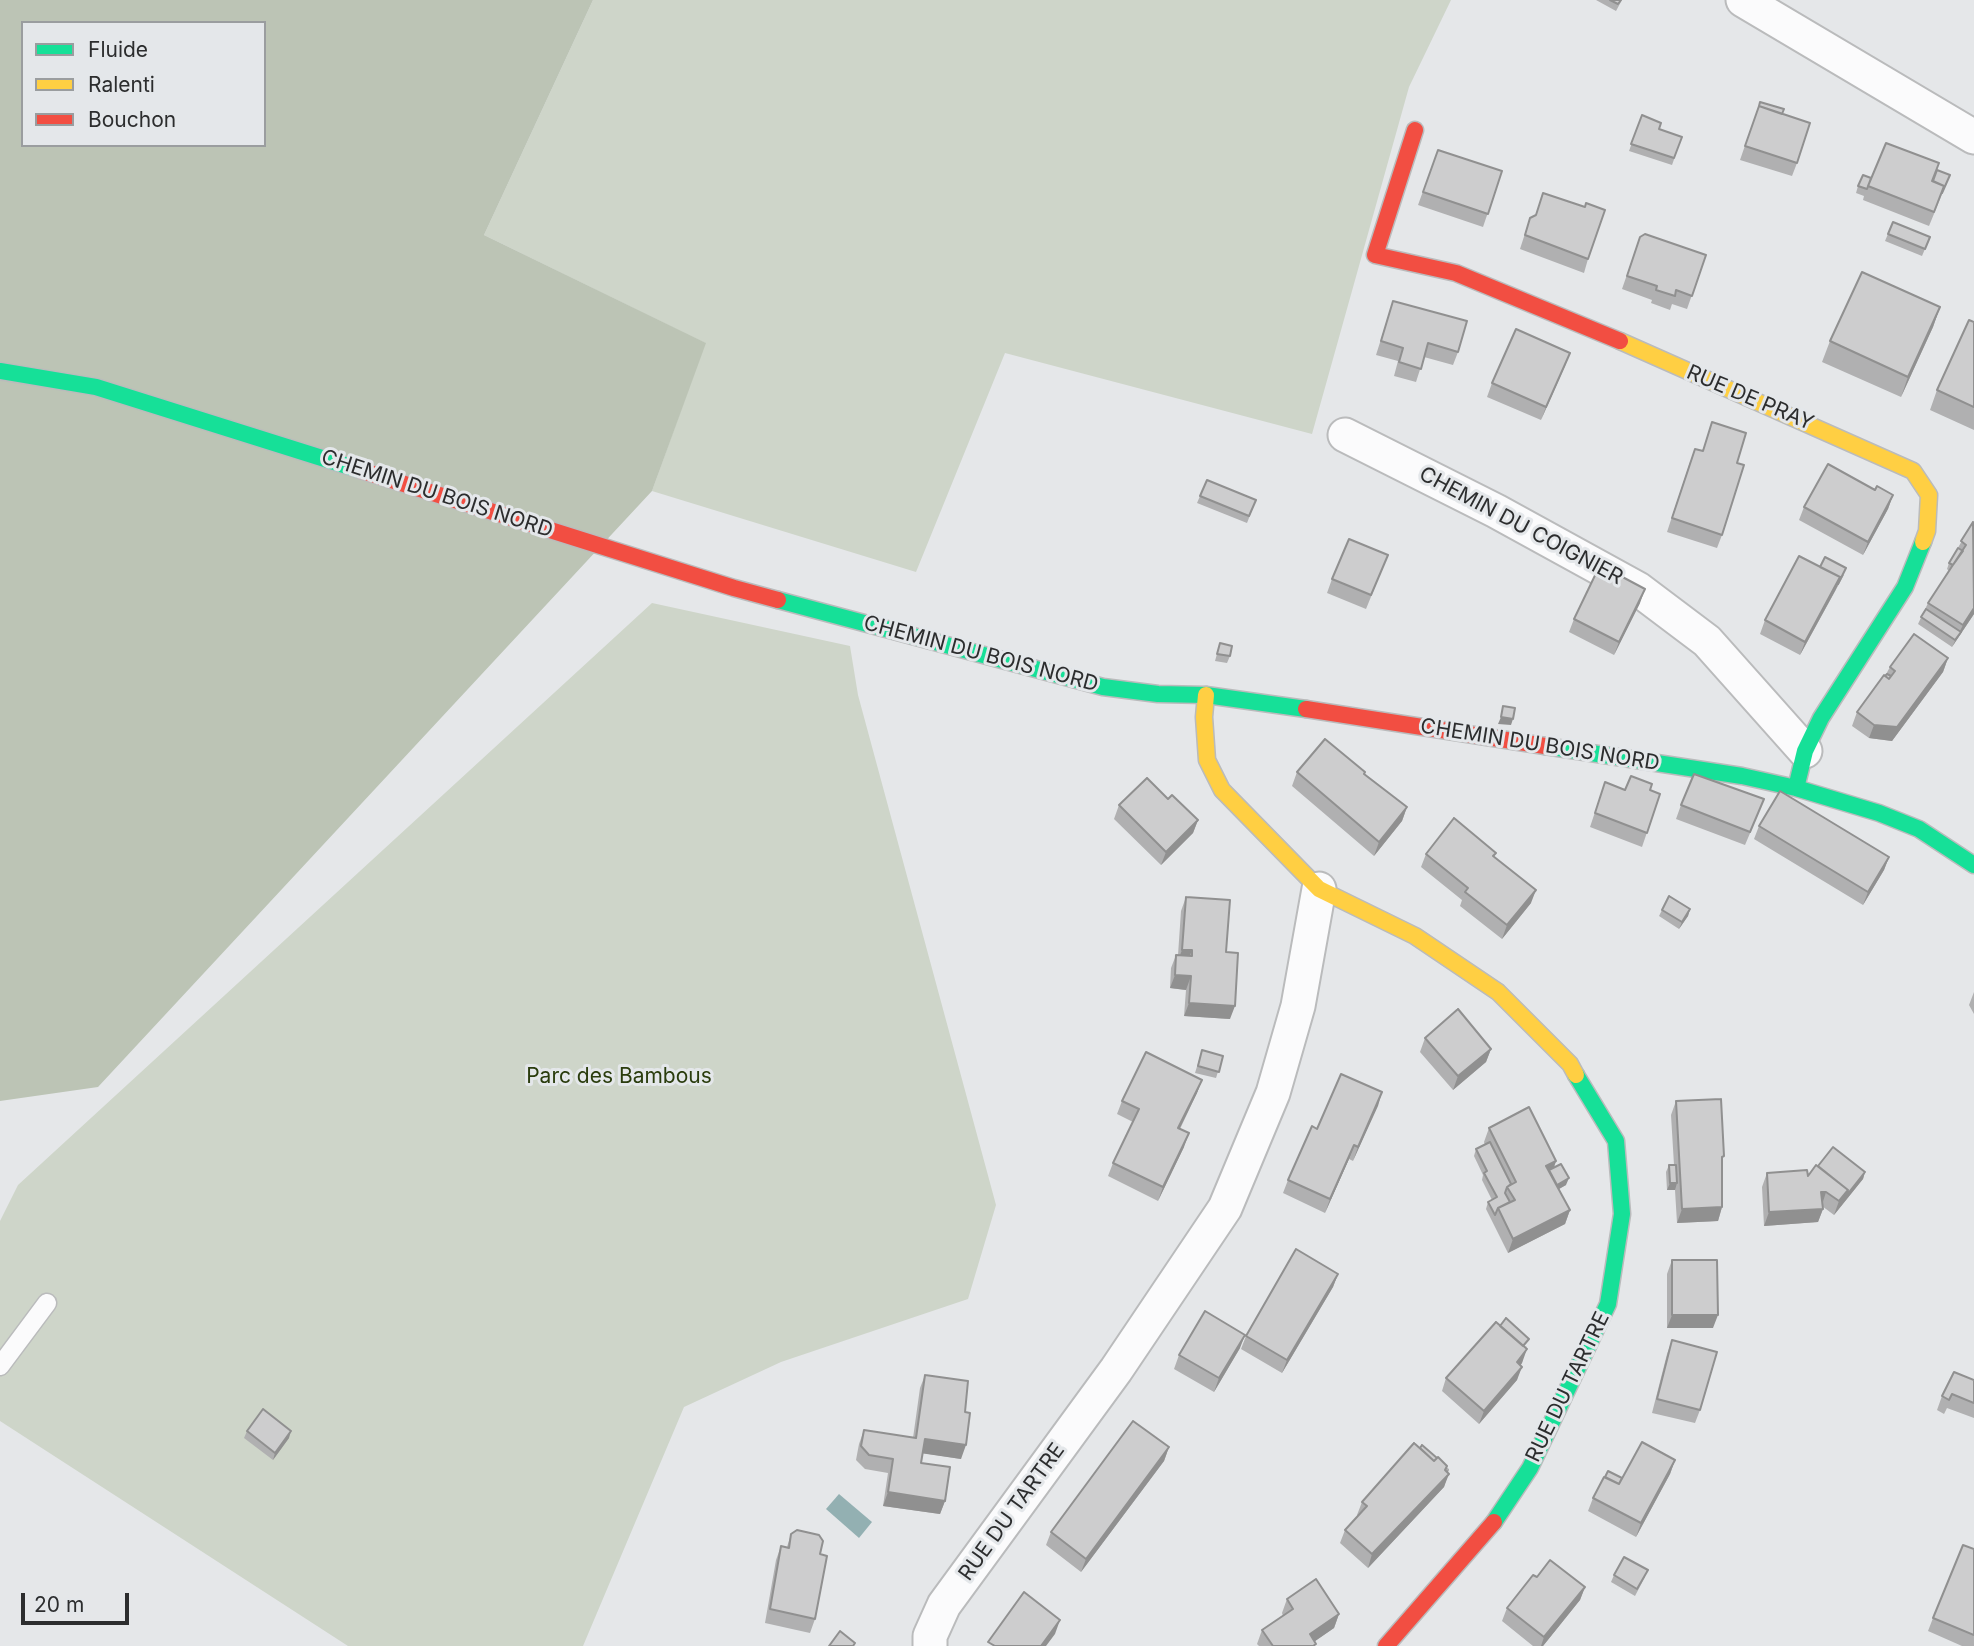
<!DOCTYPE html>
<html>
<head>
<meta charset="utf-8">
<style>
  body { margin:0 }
  #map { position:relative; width:1974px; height:1646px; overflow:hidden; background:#e5e7e9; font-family:Inter,sans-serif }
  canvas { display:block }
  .legend { position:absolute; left:21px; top:21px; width:245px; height:126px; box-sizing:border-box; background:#e4e7ea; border:2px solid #9a9d9f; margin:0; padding:9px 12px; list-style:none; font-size:21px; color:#2c2d2e }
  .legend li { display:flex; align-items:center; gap:14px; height:35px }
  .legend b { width:35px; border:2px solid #9a9d9f }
  .scale { position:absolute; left:21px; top:1593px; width:108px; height:32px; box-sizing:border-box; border:4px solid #2c2d2e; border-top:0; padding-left:9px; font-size:21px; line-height:24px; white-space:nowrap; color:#2c2d2e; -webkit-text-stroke:5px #e4e7ea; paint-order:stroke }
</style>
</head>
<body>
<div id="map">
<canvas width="1974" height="1646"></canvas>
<ul class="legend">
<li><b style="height:9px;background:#16e098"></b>Fluide</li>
<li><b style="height:9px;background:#ffcf43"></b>Ralenti</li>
<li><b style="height:9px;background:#f24e42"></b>Bouchon</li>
</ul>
<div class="scale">20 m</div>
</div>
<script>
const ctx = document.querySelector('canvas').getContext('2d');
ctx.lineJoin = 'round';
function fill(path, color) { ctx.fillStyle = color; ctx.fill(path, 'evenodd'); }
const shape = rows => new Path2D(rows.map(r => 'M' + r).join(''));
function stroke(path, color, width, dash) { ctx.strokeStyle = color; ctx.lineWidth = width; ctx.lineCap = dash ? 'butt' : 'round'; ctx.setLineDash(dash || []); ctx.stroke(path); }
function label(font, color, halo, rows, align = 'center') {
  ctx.font = font + ' Inter,sans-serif'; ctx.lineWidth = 6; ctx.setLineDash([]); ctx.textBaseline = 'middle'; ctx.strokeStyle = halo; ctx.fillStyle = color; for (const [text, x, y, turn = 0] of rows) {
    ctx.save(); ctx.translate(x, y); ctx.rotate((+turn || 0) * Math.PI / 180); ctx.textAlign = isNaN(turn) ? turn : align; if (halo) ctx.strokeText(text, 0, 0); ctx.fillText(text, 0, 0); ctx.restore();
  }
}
const green = shape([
  [593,0,1451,0,1409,87,1312,434,1005,353,916,572,652,491,705,343,484,235],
  [652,603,850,646,858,695,996,1205,968,1299,781,1362,684,1407,583,1646,348,1646,0,1421,0,1221,18,1185]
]);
const forest = shape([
  [0,0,593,0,484,235,706,343,652,491,98,1087,0,1101],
  [23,23,264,23,264,145,23,145]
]);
const water = shape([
  [839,1494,872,1522,859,1538,826,1509]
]);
const lane = shape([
  [0,1366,47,1303]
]);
const street = shape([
  [1743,0,1974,137],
  [1345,435,1496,511,1638,589,1707,641,1805,751],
  [930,1646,930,1636,944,1605,1116,1370,1225,1208,1273,1093,1298,1006,1319,889]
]);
const fast = shape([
  [0,371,96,387,360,470],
  [778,600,1103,687,1158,694,1206,695,1306,709],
  [1545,746,1742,776,1796,788,1879,813,1919,829,1974,865],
  [1796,788,1805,751,1821,718,1905,587,1923,542],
  [1494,1522,1530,1468,1608,1304,1622,1214,1616,1141,1576,1075]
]);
const slow = shape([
  [1620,341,1913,471,1929,495,1927,531,1923,542],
  [1206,695,1204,717,1207,760,1222,790,1319,889,1415,936,1498,992,1570,1064,1576,1075]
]);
const jam = shape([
  [1415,130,1375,255,1456,273,1620,341],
  [360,470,734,588,778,600],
  [1306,709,1545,746],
  [1386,1646,1494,1522]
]);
const wall = shape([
  [1596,0,1622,0,1616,11],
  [1760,102,1782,114,1797,163,1792,176,1740,160],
  [1642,115,1659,129,1682,137,1672,165,1629,151],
  [1438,150,1502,171,1483,227,1418,205],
  [1937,170,1950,175,1929,226,1863,200,1864,196,1856,193,1858,186,1871,178],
  [1543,193,1588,259,1584,273,1520,249,1530,218,1536,216],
  [1893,222,1930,237,1922,256,1885,241],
  [1640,237,1706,255,1687,309,1672,304,1670,310,1651,303,1652,300,1622,289],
  [1393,301,1458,352,1453,365,1424,357,1416,382,1394,376,1398,361,1376,355],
  [1940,307,1933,327,1901,397,1822,362,1830,341],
  [1974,322,1974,430,1930,410,1937,390],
  [1570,353,1541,420,1487,397,1492,383],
  [1690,462,1737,463,1722,535,1717,548,1667,532],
  [1207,480,1256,500,1247,523,1197,503],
  [1875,490,1893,495,1888,509,1863,555,1799,520,1804,507],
  [1973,522,1974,614,1952,647,1918,624,1928,603,1949,571,1947,569,1949,563],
  [1388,555,1366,609,1327,593,1332,579],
  [1820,567,1844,575,1800,655,1760,634,1765,620],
  [1640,603,1614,655,1569,632,1574,619],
  [1220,643,1230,656,1227,663,1215,661],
  [1948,658,1943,672,1892,741,1869,738,1852,726,1857,712,1885,676,1890,667],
  [1297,772,1365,774,1407,807,1402,821,1374,856,1292,786],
  [1605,782,1625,790,1650,790,1660,794,1642,847,1590,827],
  [1168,799,1198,820,1193,833,1161,865,1114,819,1119,805],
  [1681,805,1759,812,1745,845,1676,819],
  [1759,826,1889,857,1884,870,1863,905,1754,839],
  [1496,853,1494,857,1531,903,1502,939,1460,906,1462,900,1421,867,1426,854],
  [1186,897,1226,952,1230,1019,1184,1016,1186,990,1170,988,1171,968,1176,955,1178,955,1181,911],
  [1690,909,1688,916,1679,929,1659,916,1662,910],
  [1974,992,1974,1014,1969,1005],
  [1425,1038,1491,1049,1486,1062,1453,1090,1420,1052],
  [1202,1050,1223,1056,1216,1078,1195,1073],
  [1202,1080,1197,1093,1180,1129,1184,1147,1158,1201,1108,1176,1113,1163,1133,1122,1117,1114,1122,1101],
  [1382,1092,1353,1161,1349,1159,1325,1213,1283,1193,1288,1180,1317,1129],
  [1676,1101,1722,1161,1722,1207,1718,1221,1677,1223,1675,1190,1667,1190,1666,1172,1669,1165,1674,1165,1671,1115],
  [1489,1128,1556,1161,1554,1168,1566,1185,1559,1189,1570,1210,1565,1224,1508,1253,1486,1209,1488,1202,1492,1200,1482,1180,1483,1175,1474,1156,1476,1149,1485,1145,1484,1142],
  [1818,1166,1865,1172,1863,1179,1834,1215,1822,1206,1823,1209,1818,1222,1764,1226,1762,1187,1767,1173,1808,1176],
  [1672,1260,1713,1328,1667,1328,1667,1274],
  [1338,1274,1333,1287,1282,1373,1241,1349,1246,1336],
  [1672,1340,1700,1410,1695,1423,1652,1413,1667,1354],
  [1527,1346,1525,1348,1522,1363,1520,1366,1517,1380,1479,1424,1442,1391,1446,1378],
  [1240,1348,1214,1392,1174,1369,1179,1355],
  [925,1375,965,1412,961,1459,922,1453,921,1463,945,1501,940,1514,883,1506,888,1473,865,1469,856,1460,859,1444,864,1430,913,1438,920,1388],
  [1974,1380,1974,1418,1947,1408,1944,1414,1937,1410,1942,1396],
  [247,1431,289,1438,273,1460,244,1438],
  [1169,1447,1164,1461,1081,1572,1046,1545,1051,1532],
  [1420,1448,1449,1469,1444,1487,1368,1568,1340,1543,1345,1530,1358,1516,1357,1515,1362,1502],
  [1675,1460,1670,1474,1636,1537,1588,1511,1593,1498,1622,1478],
  [791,1534,815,1619,810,1633,765,1623,776,1560,781,1546,787,1547],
  [1974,1549,1974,1646,1962,1646,1928,1631,1933,1618],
  [1614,1575,1645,1577,1635,1596,1611,1582],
  [1537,1577,1585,1587,1580,1600,1543,1646,1533,1646,1502,1621,1507,1608],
  [1287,1599,1339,1614,1334,1628,1315,1641,1315,1646,1259,1646,1257,1644,1262,1630,1283,1616,1282,1613]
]);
const shadedWall = shape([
  [1940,307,1933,327,1901,397,1908,377],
  [1570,353,1565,366,1541,420,1546,407],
  [1893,495,1888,509,1863,555,1868,542],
  [1846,568,1835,591,1800,655,1805,642],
  [1645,589,1640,603,1614,655,1619,642],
  [1974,608,1974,614,1952,647,1963,625],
  [1948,658,1943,672,1892,741,1869,738,1874,725],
  [1501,717,1513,719,1511,725,1498,724],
  [1407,807,1402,821,1374,856,1379,842],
  [1198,820,1193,833,1161,865,1166,852],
  [1889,857,1884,870,1863,905,1868,892],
  [1536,890,1531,903,1502,939,1507,925],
  [1690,909,1688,916,1679,929,1682,922],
  [1182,950,1192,950,1187,964,1177,963],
  [1175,975,1191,976,1186,990,1170,988],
  [1189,1003,1235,1006,1230,1019,1184,1016],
  [1491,1049,1486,1062,1453,1090,1458,1076],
  [1202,1080,1197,1093,1173,1142,1178,1128],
  [1382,1092,1378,1106,1353,1161,1358,1147],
  [1189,1133,1184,1147,1158,1201,1163,1187],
  [1354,1145,1349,1159,1325,1213,1330,1199],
  [1556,1161,1551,1175,1546,1166],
  [1865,1172,1863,1179,1834,1215,1839,1201],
  [1569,1178,1566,1185,1550,1194,1552,1187],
  [1670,1183,1677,1183,1675,1190,1667,1190],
  [1821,1192,1826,1192,1822,1205],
  [1722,1207,1718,1221,1677,1223,1682,1209],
  [1823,1209,1818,1222,1764,1226,1769,1212],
  [1570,1210,1565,1224,1508,1253,1513,1239],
  [1338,1274,1333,1287,1282,1373,1287,1360],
  [1672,1315,1718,1315,1713,1328,1667,1328],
  [1245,1335,1240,1348,1214,1392,1219,1378],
  [1527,1349,1522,1363,1512,1376,1517,1362],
  [1522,1367,1517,1380,1479,1424,1484,1411],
  [291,1431,289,1438,273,1460,275,1453],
  [925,1439,966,1445,961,1459,920,1453],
  [1169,1447,1164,1461,1081,1572,1086,1559],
  [1675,1460,1670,1474,1636,1537,1641,1523],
  [1447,1466,1445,1473,1449,1469,1446,1476,1449,1474,1444,1487,1368,1568,1372,1554],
  [888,1492,945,1501,940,1514,883,1506],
  [1585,1587,1580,1600,1543,1646,1541,1646,1544,1637],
  [1339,1614,1334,1628,1308,1646,1310,1634],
  [1060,1620,1055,1634,1046,1646,1041,1646]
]);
const building = shape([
  [1610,0,1621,0,1618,4,1610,0],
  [1760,102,1784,109,1782,114,1759,106,1760,102],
  [1759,106,1810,123,1797,163,1745,146,1759,106],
  [1642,115,1661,123,1659,129,1682,137,1674,158,1631,144,1642,115],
  [1886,143,1939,163,1932,181,1944,186,1934,212,1868,186,1886,143],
  [1438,150,1502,171,1488,214,1423,192,1438,150],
  [1937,170,1950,175,1942,193,1944,186,1933,181,1937,170],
  [1863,175,1871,178,1867,189,1858,186,1863,175],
  [1543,193,1585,207,1586,203,1605,210,1588,259,1525,235,1530,218,1536,215,1543,193],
  [1893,222,1930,237,1925,249,1888,234,1893,222],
  [1645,234,1706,255,1692,296,1676,290,1675,296,1656,290,1657,286,1627,276,1640,237,1645,234],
  [1862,272,1940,307,1908,377,1830,341,1862,272],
  [1393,301,1467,321,1458,352,1428,343,1421,369,1399,362,1403,348,1381,341,1393,301],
  [1969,320,1974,322,1974,407,1937,390,1969,320],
  [1516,329,1570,353,1546,407,1492,383,1516,329],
  [1712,422,1746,433,1737,463,1744,465,1722,535,1672,518,1695,449,1703,451,1712,422],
  [1828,464,1875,490,1877,486,1893,495,1868,542,1804,507,1828,464],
  [1207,480,1256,500,1249,516,1200,496,1207,480],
  [1973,522,1974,608,1963,625,1928,603,1966,545,1961,541,1973,522],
  [1349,539,1388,555,1371,595,1332,579,1349,539],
  [1958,548,1963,551,1953,565,1949,563,1958,548],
  [1799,556,1840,577,1805,642,1765,620,1799,556],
  [1825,557,1846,568,1838,584,1840,577,1820,567,1825,557],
  [1600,565,1645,589,1619,642,1574,619,1600,565],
  [1926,609,1961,632,1955,640,1921,617,1926,609],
  [1914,634,1948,658,1897,727,1874,725,1857,712,1884,675,1889,679,1895,671,1890,667,1914,634],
  [1220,643,1232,646,1230,656,1217,654,1220,643],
  [1887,674,1891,676,1889,679,1885,676,1887,674],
  [1503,706,1515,708,1513,719,1501,717,1503,706],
  [1325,739,1365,772,1364,774,1407,807,1379,842,1297,772,1325,739],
  [1694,774,1764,799,1750,832,1681,805,1694,774],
  [1631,776,1652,784,1650,790,1660,794,1647,833,1595,813,1605,782,1625,790,1631,776],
  [1147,778,1168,799,1172,795,1198,820,1166,852,1119,805,1147,778],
  [1780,791,1889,857,1868,892,1759,826,1780,791],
  [1454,818,1496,853,1493,856,1536,890,1507,925,1465,892,1468,888,1426,854,1454,818],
  [1669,896,1690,909,1682,922,1662,910,1669,896],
  [1186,897,1230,900,1226,952,1238,953,1235,1006,1189,1003,1191,976,1175,975,1176,955,1192,956,1192,950,1182,950,1186,897],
  [1458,1009,1491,1049,1458,1076,1425,1038,1458,1009],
  [1202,1050,1223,1056,1219,1072,1198,1066,1202,1050],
  [1146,1052,1202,1080,1178,1128,1189,1133,1163,1187,1113,1163,1139,1109,1122,1101,1146,1052],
  [1341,1074,1382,1092,1358,1147,1354,1145,1330,1199,1288,1180,1312,1126,1317,1129,1341,1074],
  [1721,1099,1724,1156,1722,1157,1722,1207,1682,1209,1676,1101,1721,1099],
  [1529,1107,1556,1161,1546,1166,1570,1210,1513,1239,1498,1208,1515,1200,1507,1187,1516,1182,1489,1128,1529,1107],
  [1490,1142,1511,1184,1507,1187,1505,1193,1510,1202,1498,1208,1495,1215,1488,1202,1497,1197,1484,1173,1487,1171,1476,1149,1490,1142],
  [1833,1147,1865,1172,1846,1196,1848,1190,1818,1166,1833,1147],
  [1561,1164,1569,1178,1557,1185,1549,1170,1561,1164],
  [1669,1165,1676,1165,1677,1183,1670,1183,1669,1165],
  [1816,1165,1848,1190,1839,1201,1826,1192,1821,1192,1823,1209,1769,1212,1767,1173,1807,1170,1808,1176,1816,1165],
  [1296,1249,1338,1274,1287,1360,1246,1336,1296,1249],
  [1672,1260,1717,1260,1718,1315,1672,1315,1672,1260],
  [1205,1311,1245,1335,1219,1378,1179,1355,1205,1311],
  [1506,1318,1529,1339,1523,1346,1500,1326,1506,1318],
  [1496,1322,1527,1349,1517,1362,1522,1367,1484,1411,1446,1378,1496,1322],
  [1672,1340,1717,1352,1700,1410,1657,1399,1672,1340],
  [1954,1372,1974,1380,1974,1403,1952,1394,1949,1400,1942,1396,1954,1372],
  [925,1375,968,1381,965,1412,970,1413,966,1445,925,1439,921,1463,950,1467,945,1501,888,1492,893,1459,869,1455,861,1446,864,1430,916,1438,925,1375],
  [263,1409,291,1431,275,1453,247,1431,263,1409],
  [1133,1421,1169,1447,1086,1559,1051,1532,1133,1421],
  [1642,1442,1675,1460,1641,1523,1593,1498,1604,1477,1619,1484,1642,1442],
  [1414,1443,1434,1461,1438,1457,1447,1466,1445,1470,1449,1474,1372,1554,1345,1530,1367,1506,1362,1502,1414,1443],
  [1422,1445,1437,1458,1434,1461,1420,1448,1422,1445],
  [1608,1471,1622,1478,1619,1484,1605,1477,1608,1471],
  [797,1530,819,1535,823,1541,820,1554,827,1556,815,1619,770,1609,781,1546,789,1548,791,1534,797,1530],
  [1963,1545,1974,1549,1974,1635,1933,1618,1963,1545],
  [1624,1557,1648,1570,1637,1589,1614,1575,1624,1557],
  [1550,1560,1585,1587,1544,1637,1507,1608,1533,1575,1537,1577,1550,1560],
  [1316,1579,1339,1614,1310,1634,1316,1644,1313,1646,1273,1646,1262,1630,1293,1609,1287,1599,1316,1579],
  [1024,1592,1060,1620,1041,1646,995,1646,988,1642,1024,1592],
  [840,1631,855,1643,853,1646,829,1646,840,1631]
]);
const streetNames = [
  ["RUE DE PRAY",1750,398,23],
  ["CHEMIN DU BOIS NORD",437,494,18],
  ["CHEMIN DU COIGNIER",1521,526,28],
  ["CHEMIN DU BOIS NORD",981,654,15],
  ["CHEMIN DU BOIS NORD",1540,745,9],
  ["RUE DU TARTRE",1568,1387,-64],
  ["RUE DU TARTRE",1012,1512,-54]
];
const parkNames = [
  ["Parc des Bambous",619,1077]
];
fill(green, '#ced5c9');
fill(forest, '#bcc4b5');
fill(water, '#93b0b2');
stroke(lane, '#babbbc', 21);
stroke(street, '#babbbc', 37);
stroke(fast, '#babbbc', 19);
stroke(slow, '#babbbc', 19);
stroke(jam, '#babbbc', 19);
stroke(lane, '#fbfbfc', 18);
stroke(street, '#fbfbfc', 33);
stroke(fast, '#16e098', 16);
stroke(slow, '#ffcf43', 16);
stroke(jam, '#f24e42', 16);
fill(wall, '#b0b0b1');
fill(shadedWall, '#909090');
fill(building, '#cdcdce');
stroke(building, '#909090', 2);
label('21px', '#2c2d2e', '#e4e7ea', streetNames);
label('21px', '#2a3c0d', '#e4e7ea', parkNames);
</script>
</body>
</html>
